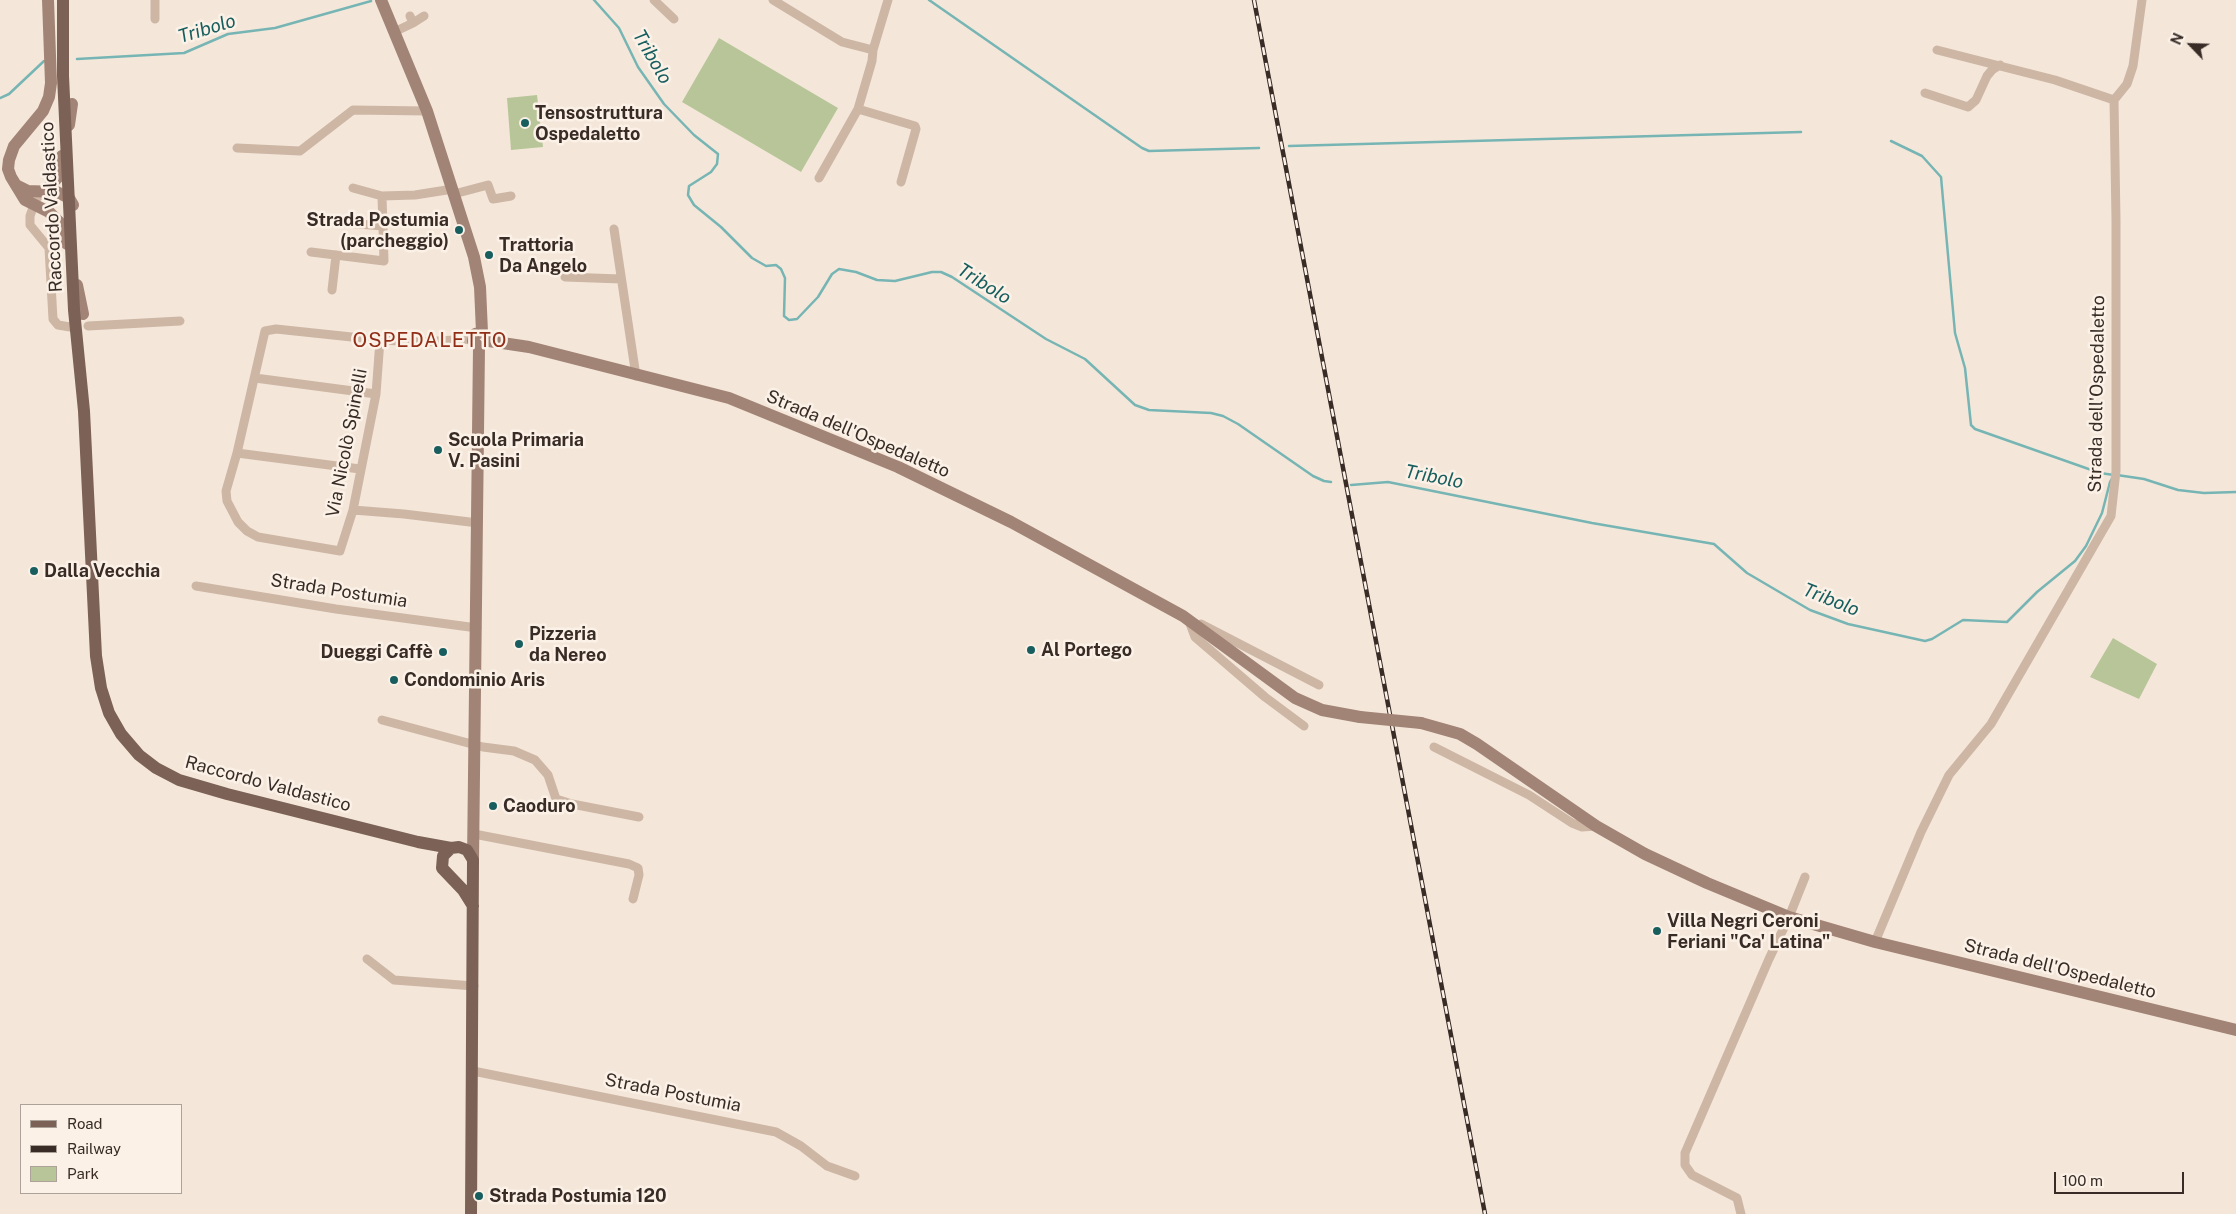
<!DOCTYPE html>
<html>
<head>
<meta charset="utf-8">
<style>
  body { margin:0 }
  #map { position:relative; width:2236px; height:1214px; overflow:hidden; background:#f4e7da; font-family:"Public Sans",sans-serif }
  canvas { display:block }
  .legend { position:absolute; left:20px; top:1104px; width:162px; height:90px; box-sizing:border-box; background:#fbf1e7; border:1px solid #ada29a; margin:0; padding:6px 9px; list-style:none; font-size:15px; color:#392c27 }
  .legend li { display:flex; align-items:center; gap:10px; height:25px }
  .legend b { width:25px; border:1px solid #ada29a }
  .north { position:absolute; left:2166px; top:20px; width:50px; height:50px; -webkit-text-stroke:4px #fbf1e7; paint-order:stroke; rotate:294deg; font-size:14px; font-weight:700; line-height:20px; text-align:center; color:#392c27 }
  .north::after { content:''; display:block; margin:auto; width:18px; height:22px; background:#392c27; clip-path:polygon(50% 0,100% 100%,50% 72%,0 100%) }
  .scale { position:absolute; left:2054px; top:1172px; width:130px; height:22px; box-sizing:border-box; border:2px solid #392c27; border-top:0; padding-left:6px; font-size:15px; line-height:18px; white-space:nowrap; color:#392c27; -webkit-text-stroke:4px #fbf1e7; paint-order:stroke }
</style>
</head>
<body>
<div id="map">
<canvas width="2236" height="1214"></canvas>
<ul class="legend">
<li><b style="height:6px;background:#7c6156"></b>Road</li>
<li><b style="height:6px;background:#392c27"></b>Railway</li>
<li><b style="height:14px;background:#b8c599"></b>Park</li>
</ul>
<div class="north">N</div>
<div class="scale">100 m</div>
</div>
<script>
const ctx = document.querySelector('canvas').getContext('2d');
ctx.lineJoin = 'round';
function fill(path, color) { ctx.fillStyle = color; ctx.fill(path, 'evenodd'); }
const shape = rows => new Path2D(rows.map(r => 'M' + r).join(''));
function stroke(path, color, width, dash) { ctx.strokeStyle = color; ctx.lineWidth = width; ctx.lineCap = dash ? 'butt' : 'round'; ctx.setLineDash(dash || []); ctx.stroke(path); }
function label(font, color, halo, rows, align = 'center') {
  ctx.font = font + ' "Public Sans",sans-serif'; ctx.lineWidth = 5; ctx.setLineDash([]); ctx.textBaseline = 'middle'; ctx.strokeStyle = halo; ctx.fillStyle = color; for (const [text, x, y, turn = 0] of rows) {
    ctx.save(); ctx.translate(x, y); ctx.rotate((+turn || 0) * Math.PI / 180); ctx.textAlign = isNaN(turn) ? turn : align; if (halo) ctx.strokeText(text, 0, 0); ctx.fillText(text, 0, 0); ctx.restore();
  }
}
const green = shape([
  [719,38,838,108,801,172,682,102],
  [537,95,543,147,511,150,507,98],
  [2113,638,2157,664,2139,699,2090,677]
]);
const stream = shape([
  [594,0,619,28,638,67,664,104,694,135,718,154,717,164,711,172,689,186,688,195,694,205,721,227,752,258,766,266,776,265,781,269,785,278,784,316,789,320,797,319,818,297,832,274,839,269,856,272,877,280,895,281,932,272,941,272,952,277,1046,339,1085,359,1135,405,1149,410,1211,413,1223,416,1238,424,1313,476,1324,481,1331,482],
  [929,0,1142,148,1149,151,1259,148],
  [77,59,184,53,228,34,275,28,371,1],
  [0,98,9,94,44,61],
  [1891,141,1922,156,1941,177,1955,333,1965,368,1971,425,1975,429,2100,473,2114,475],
  [1289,146,1801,132],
  [2117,475,2144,479,2178,490,2204,493,2236,492],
  [1351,485,1388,482,1592,523,1714,544,1747,573,1810,610,1848,624,1925,641,1932,639,1963,620,2007,622,2037,592,2075,561,2086,546,2102,513,2110,482,2113,477]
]);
const street = shape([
  [155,0,155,19],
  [654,0,674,19],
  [773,0,842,42,873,50,872,61,858,109,819,178],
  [413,23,424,16],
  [394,32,413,23,410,16],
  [873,50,888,0],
  [1937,50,2055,80,2114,100],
  [1925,93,1968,107,1976,100,1987,76,1992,70,2000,65],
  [858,109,915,126,916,129,901,182],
  [237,148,300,151,353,110,427,111],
  [353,188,382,196],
  [46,190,36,199,30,216,30,225,49,248,53,319,58,325,70,327],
  [454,194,488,185,493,199,511,196],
  [333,222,383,226],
  [614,229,636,376],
  [311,252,384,261,382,196,415,195,453,189],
  [565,277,621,279],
  [332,290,336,255],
  [88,326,180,321],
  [380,340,376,394,353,510,340,551,258,537,247,531,238,522,227,501,226,491,237,453,265,331,276,329,380,340,420,342,473,339],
  [255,378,376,394],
  [237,453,360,469],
  [353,510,404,514,478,523],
  [196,586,336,609,477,628],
  [1189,621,1195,637,1265,697,1304,726],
  [1201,624,1319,685],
  [382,720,483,747,514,751,535,760,548,775,556,799,572,804,639,817],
  [1434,747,1529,795,1572,823,1582,827,1596,826],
  [474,834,629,864,638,868,639,875,633,899],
  [1875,942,1921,832,1949,775,1991,724,2111,516,2116,471,2116,220,2114,100,2127,84,2133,66,2142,0],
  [367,959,394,980,474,986],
  [473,1071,776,1132,801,1146,827,1166,855,1176],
  [1741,1214,1737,1198,1692,1175,1685,1165,1685,1153,1769,959,1789,917,1805,877]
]);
const secondary = shape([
  [48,0,51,83,49,97,43,111,14,146,9,160,8,169,11,177,25,200,49,212,61,224,66,232,67,244],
  [381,0,427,111,474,257,480,287,482,332],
  [69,125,72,104],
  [16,185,28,191,57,192,69,198,73,205],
  [46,190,60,175,62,156],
  [77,285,83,314],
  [489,341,529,347,729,398,898,467,1011,522,1183,616,1295,698,1322,710,1360,717],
  [1421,723,1460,734,1477,744,1596,826,1645,854,1707,883,1789,917,1875,942,2236,1030],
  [473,860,479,347,473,341,475,334,482,332]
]);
const primary = shape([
  [63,0,63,76,74,310,84,411,96,656,101,688,109,713,121,734,139,755,156,768,179,780,227,794,418,842,451,848],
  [471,1214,473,860,467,850,459,847,451,848,443,856,442,868,463,890,473,906]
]);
const rail = shape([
  [1254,0,1485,1214]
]);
const secondaryBridge = shape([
  [1360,717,1421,723]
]);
const markers = [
  [525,123,5,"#185e5f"],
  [459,230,5,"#185e5f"],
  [489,255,5,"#185e5f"],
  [438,450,5,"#185e5f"],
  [34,571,5,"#185e5f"],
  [519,644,5,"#185e5f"],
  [1031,650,5,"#185e5f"],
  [443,652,5,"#185e5f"],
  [394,680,5,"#185e5f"],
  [493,806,5,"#185e5f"],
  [1657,931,5,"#185e5f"],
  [479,1196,5,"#185e5f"]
];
const poiNames = [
  ["Tensostruttura",535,113],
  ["Ospedaletto",535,134],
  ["Strada Postumia",449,220,"right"],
  ["(parcheggio)",449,241,"right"],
  ["Trattoria",499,245],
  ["Da Angelo",499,266],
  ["Scuola Primaria",448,440],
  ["V. Pasini",448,461],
  ["Dalla Vecchia",44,571],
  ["Pizzeria",529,634],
  ["da Nereo",529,655],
  ["Al Portego",1041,650],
  ["Dueggi Caffè",433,652,"right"],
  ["Condominio Aris",404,680],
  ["Caoduro",503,806],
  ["Villa Negri Ceroni",1667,921],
  ["Feriani \"Ca' Latina\"",1667,942],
  ["Strada Postumia 120",489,1196]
];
const streetNames = [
  ["Raccordo Valdastico",52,207,-93],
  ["Strada dell'Ospedaletto",2097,394,-89],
  ["Strada dell'Ospedaletto",858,434,23],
  ["Via Nicolò Spinelli",347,443,-79],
  ["Strada Postumia",339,591,9],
  ["Raccordo Valdastico",268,784,15],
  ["Strada dell'Ospedaletto",2060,969,14],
  ["Strada Postumia",673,1093,11]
];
const waterNames = [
  ["Tribolo",207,29,-17],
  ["Tribolo",652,57,60],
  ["Tribolo",984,284,32],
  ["Tribolo",1434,477,11],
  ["Tribolo",1831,600,22]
];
const quarterNames = [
  ["OSPEDALETTO",430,341]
];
fill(green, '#b8c599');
stroke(stream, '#76b5b4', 2.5);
stroke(street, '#ceb6a5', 9);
stroke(secondary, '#a28476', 12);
stroke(primary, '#7c6156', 12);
stroke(rail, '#392c27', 4.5);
stroke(rail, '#fbf1e7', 2.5, [8]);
stroke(secondaryBridge, '#a28476', 12);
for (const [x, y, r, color] of markers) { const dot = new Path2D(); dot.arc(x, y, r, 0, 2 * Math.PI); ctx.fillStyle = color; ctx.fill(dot); stroke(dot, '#fbf1e7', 2); }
label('bold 18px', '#392c27', '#fbf1e7', poiNames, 'left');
label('18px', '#392c27', '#fbf1e7', streetNames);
label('italic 19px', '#185e5f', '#fbf1e7', waterNames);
ctx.letterSpacing = '1px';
label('20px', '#912e17', '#fbf1e7', quarterNames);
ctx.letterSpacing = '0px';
</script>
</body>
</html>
